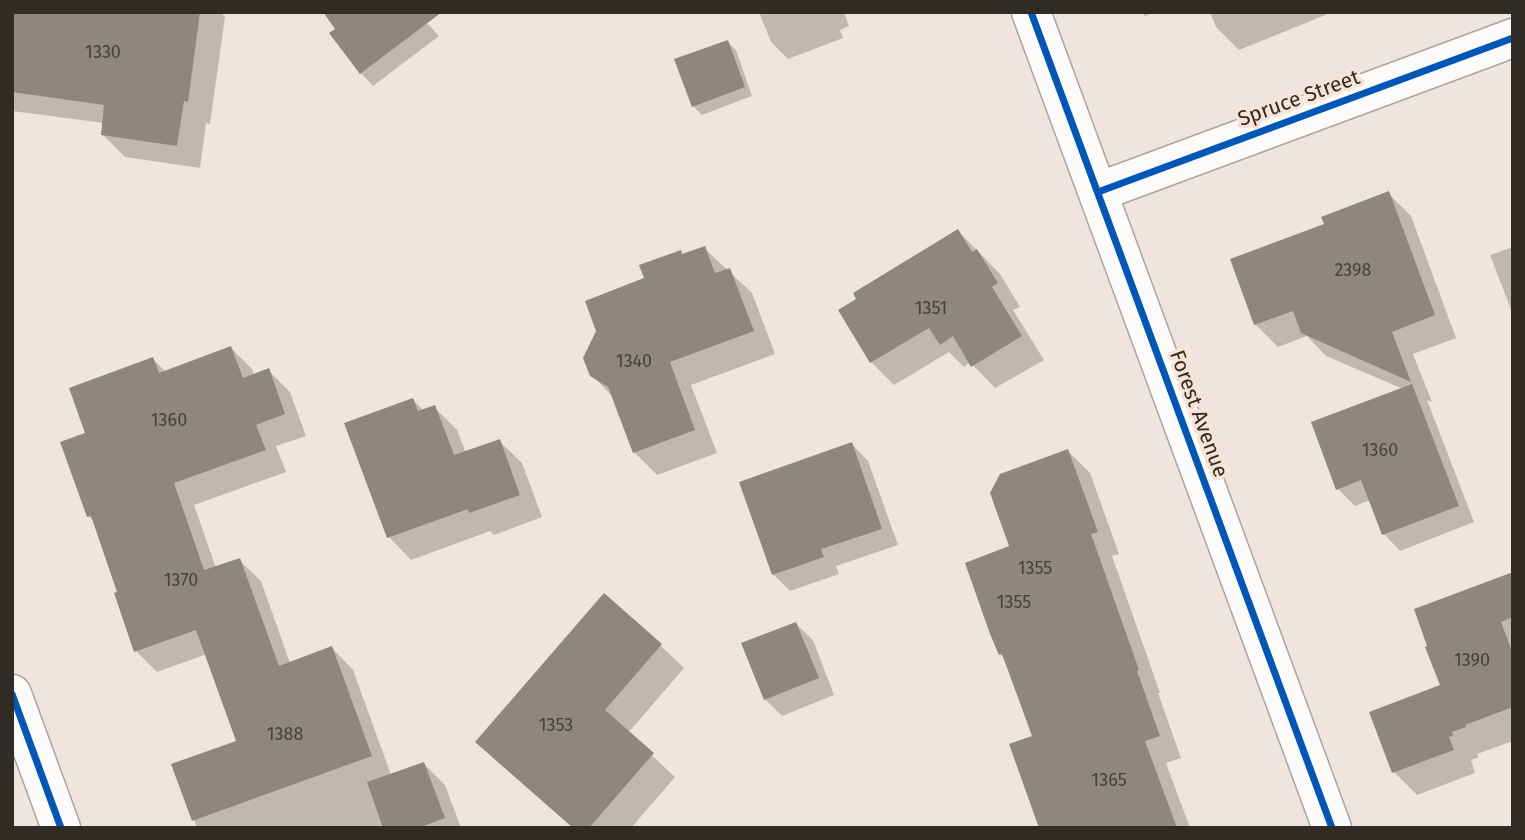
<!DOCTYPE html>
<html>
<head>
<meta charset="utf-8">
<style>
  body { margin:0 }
  #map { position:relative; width:1525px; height:840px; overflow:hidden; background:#f0e5de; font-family:"Fira Sans",sans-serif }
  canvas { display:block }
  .frame { position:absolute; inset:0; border:14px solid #312b25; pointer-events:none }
</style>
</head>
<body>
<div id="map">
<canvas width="1525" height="840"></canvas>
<div class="frame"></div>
</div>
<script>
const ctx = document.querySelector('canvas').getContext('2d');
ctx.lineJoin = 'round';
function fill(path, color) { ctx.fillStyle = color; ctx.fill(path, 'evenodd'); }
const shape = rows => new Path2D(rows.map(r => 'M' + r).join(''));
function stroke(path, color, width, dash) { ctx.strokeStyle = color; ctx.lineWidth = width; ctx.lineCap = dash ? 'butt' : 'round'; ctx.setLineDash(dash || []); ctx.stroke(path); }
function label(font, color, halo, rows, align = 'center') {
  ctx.font = font + ' "Fira Sans",sans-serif'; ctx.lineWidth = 7; ctx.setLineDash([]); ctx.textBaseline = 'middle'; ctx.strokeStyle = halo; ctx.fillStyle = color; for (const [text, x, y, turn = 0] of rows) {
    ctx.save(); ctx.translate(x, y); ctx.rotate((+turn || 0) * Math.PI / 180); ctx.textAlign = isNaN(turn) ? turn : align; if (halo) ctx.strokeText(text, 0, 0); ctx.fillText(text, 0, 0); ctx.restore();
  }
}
const shadow = shape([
  [12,12,220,12,225,17,210,124,206,123,200,168,125,157,103,135,104,123,12,111],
  [417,12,439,36,373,86,361,73,338,29],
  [759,12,844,12,849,26,840,30,843,38,788,59,771,42],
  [1141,12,1156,12,1145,16],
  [1210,12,1333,12,1239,50,1216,27],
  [727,42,736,50,752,96,702,115,693,106],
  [1388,193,1411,216,1456,338,1413,354,1432,402,1427,400,1474,522,1400,551,1384,534,1370,500,1355,506,1338,489,1403,389,1326,356,1307,336,1278,347,1255,324,1326,225],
  [958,231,1000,274,1020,307,1013,310,1044,360,995,388,970,362,964,367,949,352,894,385,871,362,841,310],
  [1513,247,1513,315,1490,255],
  [704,248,752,293,775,354,691,385,717,453,657,475,635,453,614,398,592,375,646,279,680,252,684,255],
  [231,348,252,369,254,375,268,370,290,392,306,436,276,446,286,472,194,505,216,568,239,560,261,581,290,663,332,648,353,670,391,775,424,764,445,785,461,828,197,828,174,765,239,742,207,654,157,672,136,651,120,593,95,523,89,516,87,434,153,359,166,372],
  [413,400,424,411,434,407,457,430,466,453,499,441,522,463,542,517,494,535,490,531,411,560,389,537],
  [852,444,868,461,898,545,836,566,839,574,790,591,773,574],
  [1068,451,1090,473,1119,554,1112,556,1160,693,1158,693,1181,758,1166,763,1190,828,1041,828,1034,737,1006,660,1000,654,1011,548],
  [1513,575,1513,741,1477,754,1479,757,1471,760,1475,773,1417,795,1394,772,1442,686],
  [604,596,661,646,684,668,628,733,675,777,631,828,575,828,499,761,499,763,478,742],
  [796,624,813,640,834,695,782,716,765,699]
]);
const building = shape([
  [12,12,200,12,188,102,184,101,177,146,101,135,104,105,12,92],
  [323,12,442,12,360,74,329,33,335,29],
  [728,40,745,87,692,107,674,59],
  [1389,191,1435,315,1392,332,1411,382,1301,333,1293,311,1254,325,1230,259,1324,224,1321,217],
  [958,229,972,252,977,249,998,283,992,287,1022,336,971,367,953,336,940,345,929,328,870,363,838,310,856,299,853,293],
  [705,246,715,273,730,268,754,331,670,362,695,430,633,453,608,387,590,376,583,358,596,331,585,301,644,278,639,265,681,250,682,254],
  [231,346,243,378,269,368,285,414,256,425,266,450,174,483,204,570,240,558,279,666,332,646,372,756,192,821,171,764,236,741,196,630,134,652,114,593,117,592,91,516,87,517,60,442,85,433,69,388,153,357,159,373],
  [1412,384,1459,506,1382,535,1361,480,1336,490,1311,422],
  [413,398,418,411,435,405,454,455,500,439,520,495,469,513,468,509,387,538,344,423],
  [852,442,882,529,821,549,824,557,772,575,739,482],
  [1068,449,1098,532,1091,534,1139,670,1137,671,1160,736,1145,741,1177,828,1039,828,1009,744,1032,736,1002,654,999,655,990,634,965,563,1009,546,990,493,1000,474],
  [1513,572,1513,617,1501,622,1513,654,1513,707,1465,725,1466,727,1452,732,1453,736,1449,737,1454,750,1392,773,1369,712,1440,685,1425,647,1427,646,1414,609],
  [604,593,662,644,605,710,654,753,589,828,573,828,475,742],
  [796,622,819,678,764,700,741,643],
  [424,762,445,818,418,828,383,828,367,782]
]);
const minor = shape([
  [1031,12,1332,828],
  [1098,192,1513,38],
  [12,694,61,828]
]);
const cycleway = shape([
  [1031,12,1332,828],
  [1098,192,1513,38],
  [12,694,61,828]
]);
const numberNames = [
  ["1330",103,53],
  ["2398",1353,271],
  ["1351",931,309],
  ["1340",634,362],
  ["1360",169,421],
  ["1360",1380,451],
  ["1355",1035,569],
  ["1370",181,581],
  ["1355",1014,603],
  ["1390",1472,661],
  ["1353",556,726],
  ["1388",285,735],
  ["1365",1109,781]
];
const streetNames = [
  ["Spruce Street",1299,99,-20],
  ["Forest Avenue",1198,414,70]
];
fill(shadow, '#0003');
fill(building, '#8e8680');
stroke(minor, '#aca49f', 41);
stroke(minor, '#fdfbfa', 38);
stroke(cycleway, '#0057b8', 7);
label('18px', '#48423c', null, numberNames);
label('21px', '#312b25', '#f7e4d7', streetNames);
</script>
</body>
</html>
